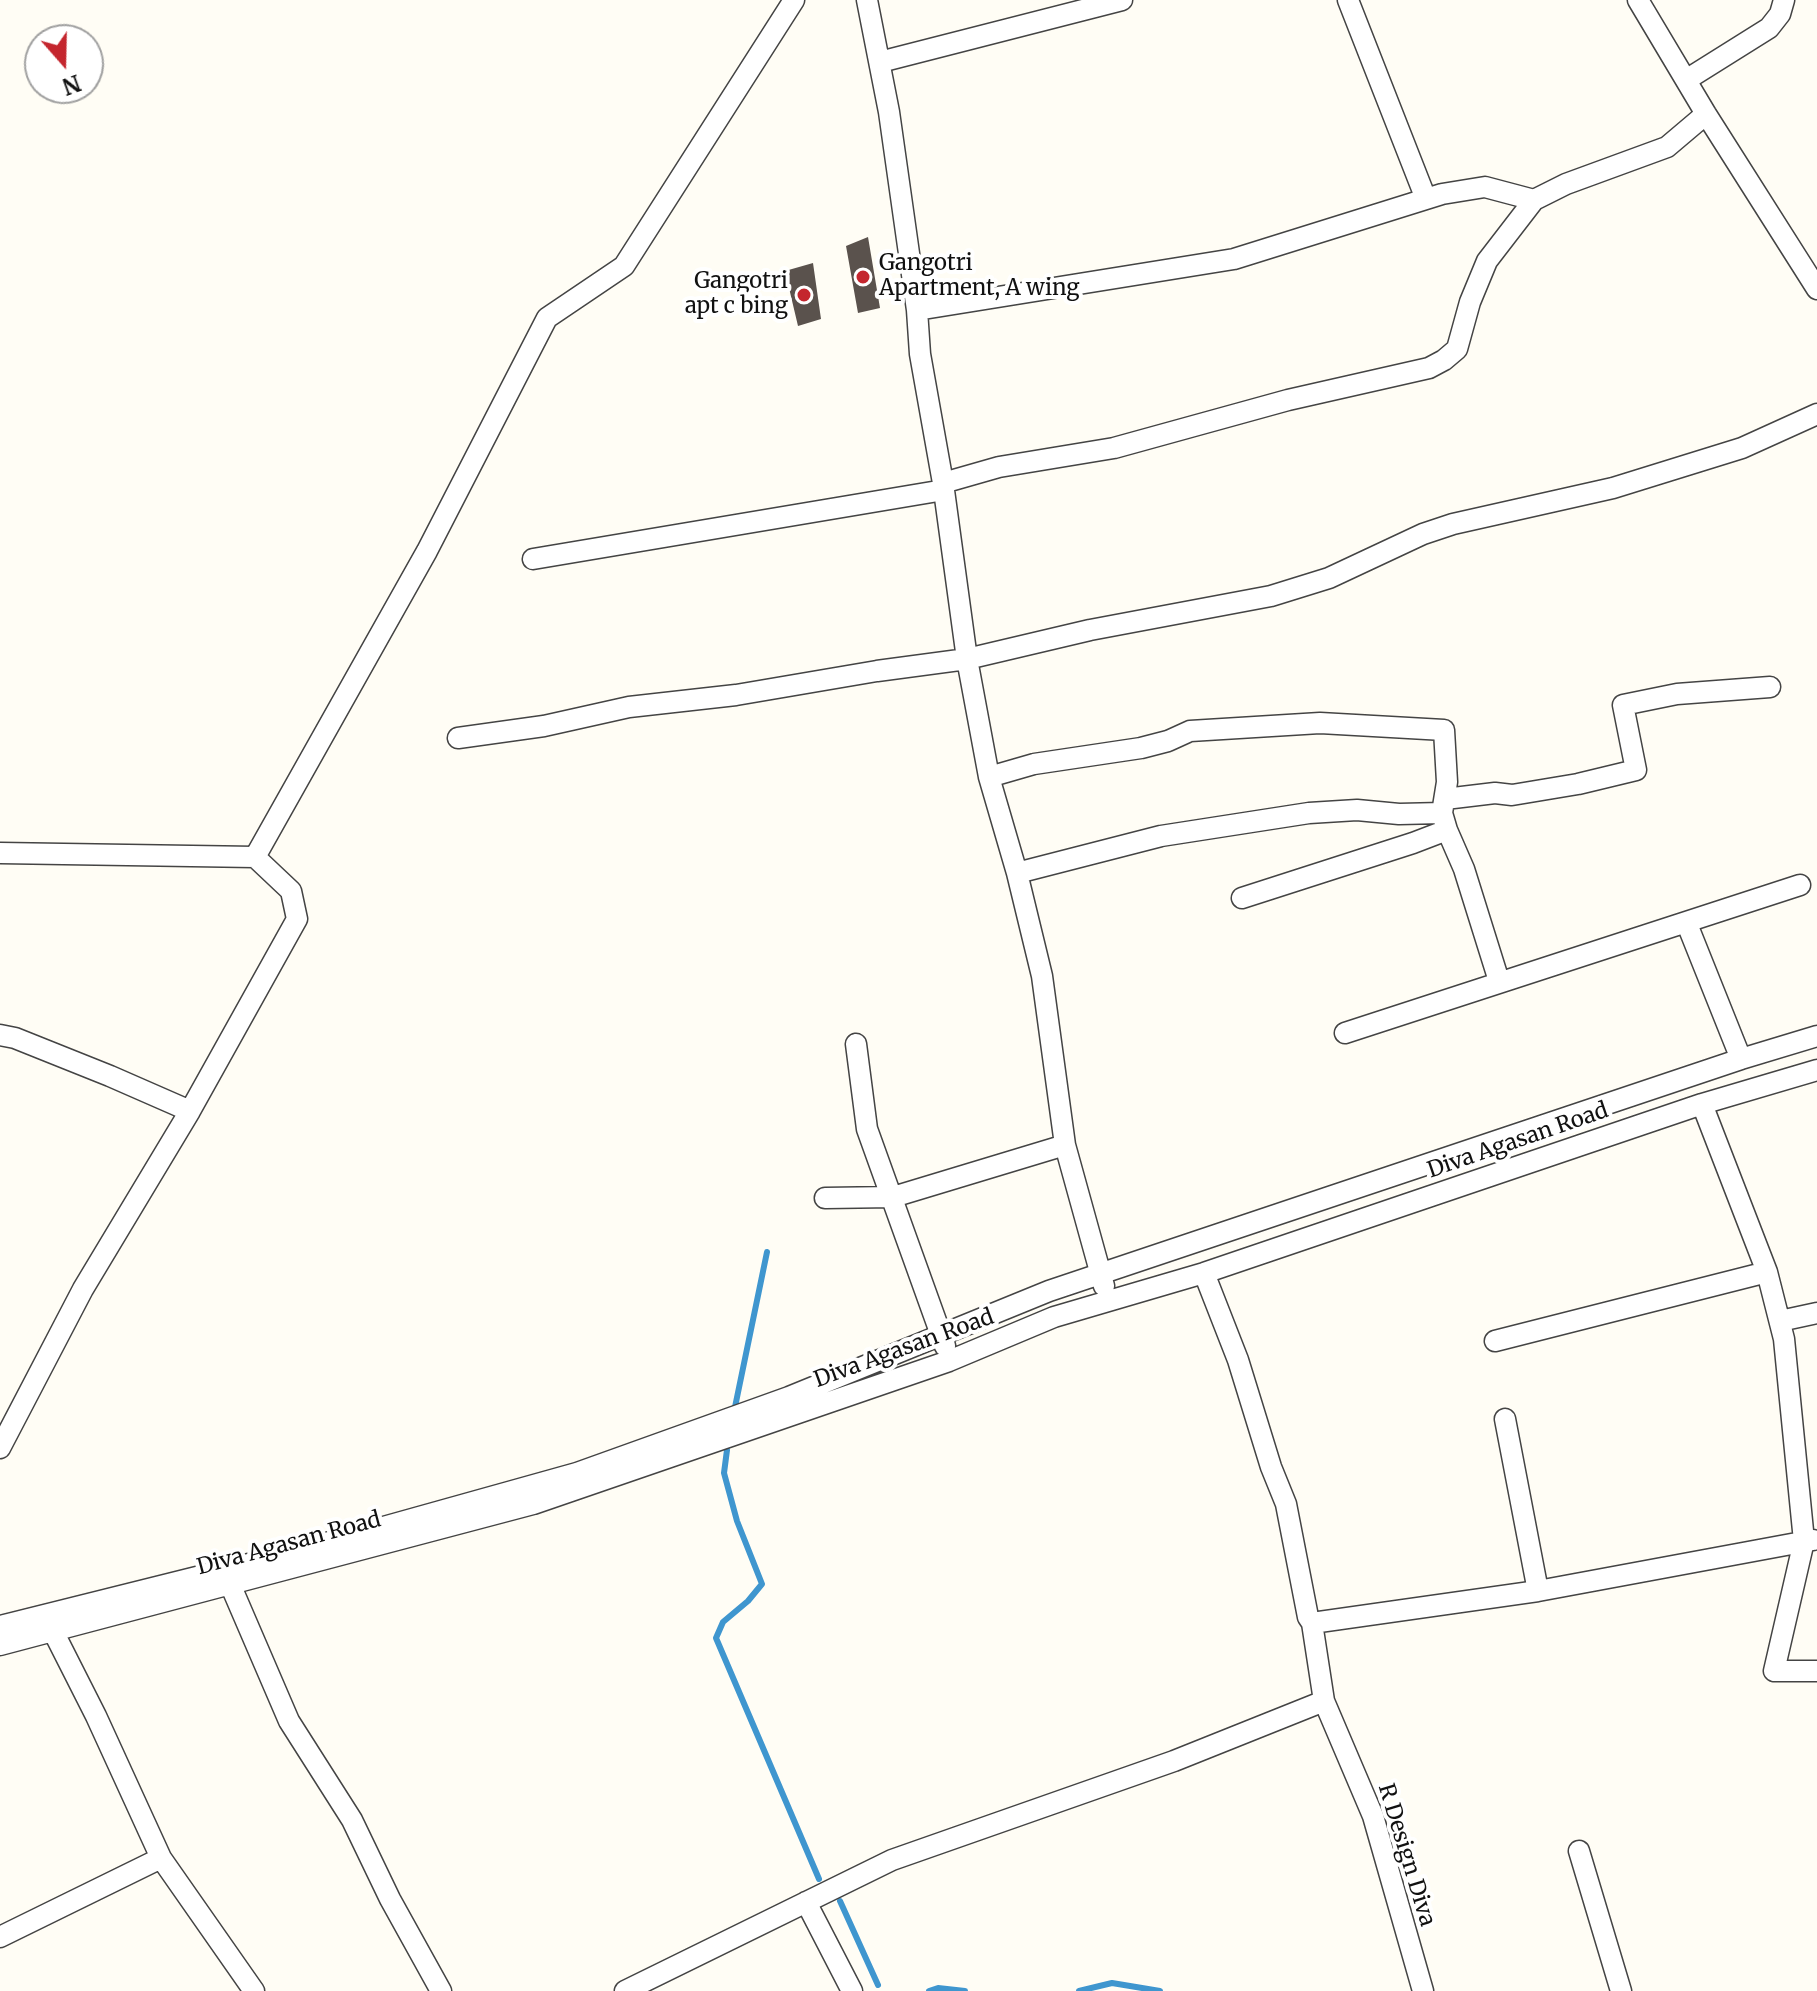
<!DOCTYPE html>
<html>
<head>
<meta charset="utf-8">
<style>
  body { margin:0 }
  #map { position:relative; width:1817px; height:1991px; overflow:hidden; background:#fffdf5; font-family:Merriweather,serif }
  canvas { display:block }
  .north { position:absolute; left:24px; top:24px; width:80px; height:80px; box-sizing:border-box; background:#fff; border:2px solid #a0a0a0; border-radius:50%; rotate:160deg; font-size:22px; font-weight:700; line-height:32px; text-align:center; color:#111 }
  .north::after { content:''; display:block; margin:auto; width:28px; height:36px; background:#c4262e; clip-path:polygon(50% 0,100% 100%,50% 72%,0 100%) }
</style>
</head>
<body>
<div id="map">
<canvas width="1817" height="1991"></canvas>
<div class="north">N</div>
</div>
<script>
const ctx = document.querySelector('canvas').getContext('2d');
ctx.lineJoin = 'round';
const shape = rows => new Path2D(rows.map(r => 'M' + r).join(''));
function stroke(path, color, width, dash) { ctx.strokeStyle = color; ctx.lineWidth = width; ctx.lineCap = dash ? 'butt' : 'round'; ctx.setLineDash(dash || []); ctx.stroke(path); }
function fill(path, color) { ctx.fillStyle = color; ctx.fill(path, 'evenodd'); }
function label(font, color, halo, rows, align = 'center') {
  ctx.font = font + ' Merriweather,serif'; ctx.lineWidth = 8; ctx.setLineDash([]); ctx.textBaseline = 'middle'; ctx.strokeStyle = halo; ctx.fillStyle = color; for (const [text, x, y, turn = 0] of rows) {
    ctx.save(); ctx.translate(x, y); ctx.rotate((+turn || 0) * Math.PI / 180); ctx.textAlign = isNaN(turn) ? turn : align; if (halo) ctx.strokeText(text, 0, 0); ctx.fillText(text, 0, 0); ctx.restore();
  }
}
const stream = shape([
  [735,1407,767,1252],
  [727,1450,724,1473,737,1521,762,1584,748,1601,723,1622,716,1638,819,1879],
  [840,1901,878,1985],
  [929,1991,938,1988,965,1991],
  [1079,1991,1112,1983,1160,1991]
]);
const building = shape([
  [868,237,880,308,858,313,846,246],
  [813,263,821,319,798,326,785,271]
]);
const minor = shape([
  [867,0,889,112,917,310,920,354,943,483,967,659,989,777,1017,873,1042,976,1065,1145,1104,1286],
  [1348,0,1426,199],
  [1638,0,1706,114,1817,289],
  [880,62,1122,0],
  [1686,80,1769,28,1780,14,1784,0],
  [917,310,1234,259,1442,194,1485,187,1534,200,1566,184,1667,147,1706,114],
  [943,483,999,467,1114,448,1288,400,1429,368,1444,360,1457,349,1470,302,1487,261,1534,200],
  [533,559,944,490],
  [458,738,544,726,629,707,736,695,877,671,967,659,1090,630,1271,596,1329,578,1423,534,1453,524,1613,488,1742,448,1817,414],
  [989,777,1034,764,1141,748,1168,741,1190,731,1320,723,1444,730,1447,782,1442,813,1447,830,1464,869,1499,981],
  [1445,799,1495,793,1512,795,1578,784,1636,770,1623,705,1677,694,1770,687],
  [0,853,255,857],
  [1017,873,1161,836,1309,813,1357,810,1399,814,1442,813],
  [1242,898,1413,843,1447,830],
  [1687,924,1741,1059],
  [1345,1033,1800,885],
  [0,1035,15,1038,110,1076,190,1111],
  [856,1044,867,1129,945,1346],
  [1702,1104,1767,1272,1784,1339,1804,1541,1774,1671,1817,1671],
  [825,1198,893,1197,1065,1145],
  [1204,1273,1238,1360,1271,1467,1286,1504,1308,1617,1312,1623,1324,1701],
  [1780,1321,1817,1313],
  [1495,1341,1767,1272],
  [1505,1419,1538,1591],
  [0,1448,83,1289,190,1111,297,919,291,891,255,857,427,551,547,318,624,266,794,0],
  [230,1584,289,1721,352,1820,390,1899,441,1991],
  [1312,1623,1538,1591,1813,1540],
  [0,1626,269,1559,577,1473,789,1397,1049,1291,1741,1059,1817,1036],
  [53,1631,96,1716,161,1858,254,1991],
  [0,1645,533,1504,949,1361,1054,1317,1204,1273,1702,1104,1817,1070],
  [1579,1851,1621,1991],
  [806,1902,852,1991],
  [0,1937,161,1858],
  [625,1991,892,1860,1174,1761,1324,1701,1373,1816,1423,1991]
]);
const markers = [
  [863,277,8,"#c4262e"],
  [804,295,8,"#c4262e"]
];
const poiNames = [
  ["Gangotri",879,264],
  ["Apartment, A wing",879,289],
  ["Gangotri",788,282,"right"],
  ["apt c bing",788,307,"right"]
];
const streetNames = [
  ["Diva Agasan Road",1518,1141,-19],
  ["Diva Agasan Road",904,1349,-20],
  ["Diva Agasan Road",289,1544,-15],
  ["R Design Diva",1406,1855,73]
];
stroke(stream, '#3f96cf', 6);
fill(building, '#5a524d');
stroke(minor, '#444', 23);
stroke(minor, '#fff', 20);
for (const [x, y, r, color] of markers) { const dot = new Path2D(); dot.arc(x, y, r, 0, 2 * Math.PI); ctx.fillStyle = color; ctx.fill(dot); stroke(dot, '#fff', 3); }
label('22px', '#111', '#fff', poiNames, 'left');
label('22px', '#111', '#fff', streetNames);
</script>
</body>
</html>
